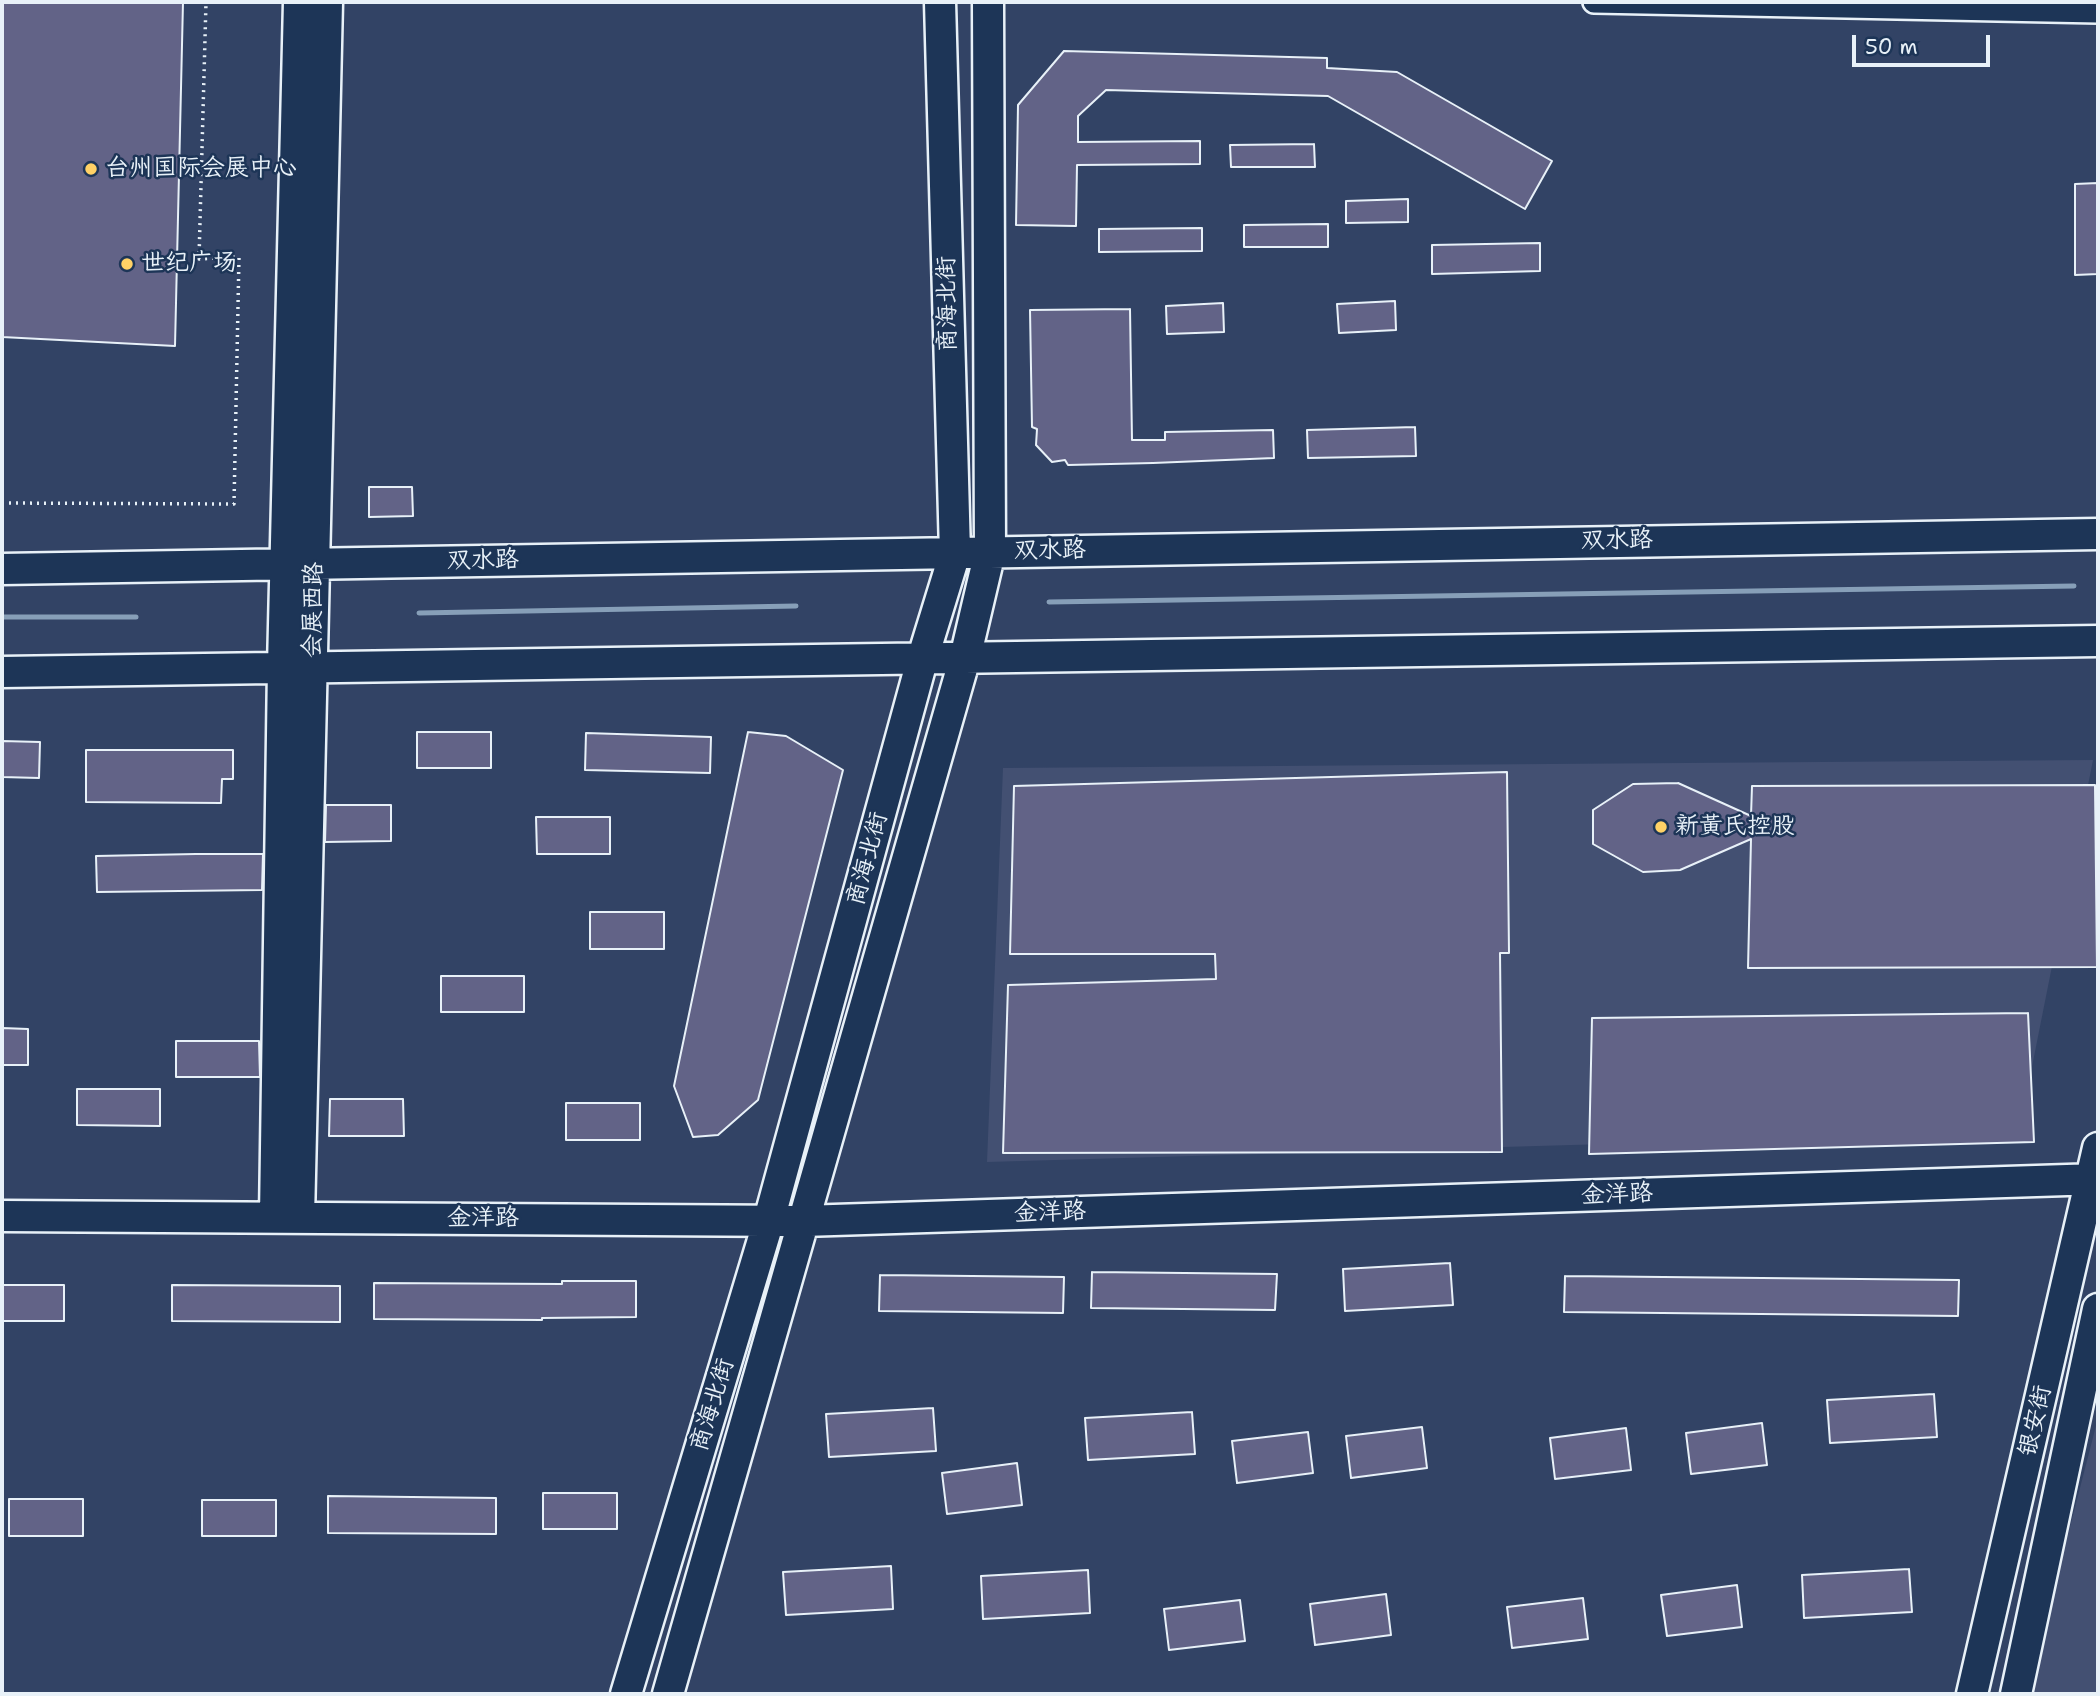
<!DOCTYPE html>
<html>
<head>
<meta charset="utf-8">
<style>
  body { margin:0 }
  #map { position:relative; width:2100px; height:1696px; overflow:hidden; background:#324365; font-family:"Shantell Sans",sans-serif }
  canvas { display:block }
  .frame { position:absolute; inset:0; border:4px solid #e8f1f8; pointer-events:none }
  .scale { position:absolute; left:1852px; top:35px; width:138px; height:32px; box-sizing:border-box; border:4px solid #e8f1f8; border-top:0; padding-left:9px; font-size:21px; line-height:24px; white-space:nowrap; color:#e8f1f8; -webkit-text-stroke:5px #1d3557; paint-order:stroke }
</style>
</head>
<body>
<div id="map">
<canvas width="2100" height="1696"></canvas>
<div class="frame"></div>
<div class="scale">50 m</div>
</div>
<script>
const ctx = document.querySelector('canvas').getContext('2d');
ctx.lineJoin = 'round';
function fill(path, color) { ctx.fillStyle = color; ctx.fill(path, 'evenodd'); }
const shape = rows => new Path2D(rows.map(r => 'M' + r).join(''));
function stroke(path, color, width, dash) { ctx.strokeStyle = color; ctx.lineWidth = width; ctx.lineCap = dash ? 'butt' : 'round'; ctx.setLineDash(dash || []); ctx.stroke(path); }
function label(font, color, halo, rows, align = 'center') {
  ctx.font = font + ' "Shantell Sans","LXGW WenKai TC",sans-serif'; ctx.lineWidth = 5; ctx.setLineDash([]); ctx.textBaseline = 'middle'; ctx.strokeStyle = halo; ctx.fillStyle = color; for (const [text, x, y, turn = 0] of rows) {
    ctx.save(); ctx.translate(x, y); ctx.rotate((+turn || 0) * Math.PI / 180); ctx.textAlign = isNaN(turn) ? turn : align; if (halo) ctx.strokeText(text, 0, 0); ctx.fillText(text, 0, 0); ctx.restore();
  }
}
const built = shape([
  [2093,760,2019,1132,987,1162,1003,768],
  [2098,1418,2098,1694,2027,1694]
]);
const stream = shape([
  [1049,602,2074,586],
  [419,613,796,606],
  [2,617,136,617]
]);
const building = shape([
  [2,2,183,2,175,346,2,337,2,2],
  [1064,51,1327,58,1327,68,1397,72,1552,161,1525,209,1328,96,1106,90,1078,116,1078,142,1200,141,1200,164,1077,165,1076,226,1016,225,1018,105,1064,51],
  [1314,144,1315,167,1231,167,1230,145,1314,144],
  [2098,183,2098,274,2075,275,2075,184,2098,183],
  [1408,199,1408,222,1346,223,1346,201,1408,199],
  [1328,224,1328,247,1244,247,1244,225,1328,224],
  [1202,228,1202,251,1099,252,1099,229,1202,228],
  [1540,243,1540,271,1432,274,1432,245,1540,243],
  [1395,301,1396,330,1339,333,1337,304,1395,301],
  [1223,303,1224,332,1167,334,1166,306,1223,303],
  [1130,309,1132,440,1165,440,1165,432,1273,430,1274,458,1153,463,1068,465,1065,460,1052,462,1036,445,1037,429,1032,427,1030,310,1130,309],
  [1415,427,1416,456,1308,458,1307,430,1415,427],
  [369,487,412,487,413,516,369,517,369,487],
  [417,732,491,732,491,768,417,768,417,732],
  [748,732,786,736,843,770,758,1100,718,1135,693,1137,674,1086,748,732],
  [586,733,711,737,710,773,585,770,586,733],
  [2,741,40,742,39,778,2,777,2,741],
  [86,750,233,750,233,779,222,779,221,803,86,802,86,750],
  [1507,772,1509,953,1500,953,1502,1152,1003,1153,1008,985,1216,979,1215,954,1010,954,1014,786,1507,772],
  [1678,783,1751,816,1752,786,2095,785,2097,967,1748,968,1751,839,1680,870,1643,872,1593,844,1593,810,1633,784,1678,783],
  [326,805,391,805,391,841,325,842,326,805],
  [536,817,610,817,610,854,537,854,536,817],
  [196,854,263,854,262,890,97,892,96,856,196,854],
  [590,912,664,912,664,949,590,949,590,912],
  [441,976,524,976,524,1012,441,1012,441,976],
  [2028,1013,2034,1142,1589,1154,1592,1018,2028,1013],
  [2,1028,28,1029,28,1065,2,1065,2,1028],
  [176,1041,259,1041,260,1077,176,1077,176,1041],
  [77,1089,160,1089,160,1126,77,1125,77,1089],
  [330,1099,403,1099,404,1136,329,1136,330,1099],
  [566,1103,640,1103,640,1140,566,1140,566,1103],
  [1450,1263,1453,1305,1345,1311,1343,1269,1450,1263],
  [1092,1272,1277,1274,1275,1310,1091,1308,1092,1272],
  [880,1275,1064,1277,1063,1313,879,1311,880,1275],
  [1565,1276,1959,1280,1958,1316,1564,1312,1565,1276],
  [562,1281,636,1281,636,1317,542,1318,542,1320,374,1319,374,1283,562,1284,562,1281],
  [2,1285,64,1285,64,1321,2,1321,2,1285],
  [172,1285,340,1286,340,1322,172,1321,172,1285],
  [1934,1394,1937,1437,1830,1443,1827,1400,1934,1394],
  [933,1408,936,1451,829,1457,826,1414,933,1408],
  [1192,1412,1195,1454,1088,1460,1085,1418,1192,1412],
  [1762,1423,1767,1465,1691,1474,1686,1433,1762,1423],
  [1422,1427,1427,1468,1351,1478,1346,1436,1422,1427],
  [1626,1428,1631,1470,1555,1479,1550,1438,1626,1428],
  [1308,1432,1313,1473,1237,1483,1232,1441,1308,1432],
  [1017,1463,1022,1505,947,1514,942,1473,1017,1463],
  [543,1493,617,1493,617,1529,543,1529,543,1493],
  [328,1496,496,1498,496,1534,328,1533,328,1496],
  [9,1499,83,1499,83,1536,9,1536,9,1499],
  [202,1500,276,1500,276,1536,202,1536,202,1500],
  [891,1566,893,1609,786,1615,783,1572,891,1566],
  [1909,1569,1912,1612,1804,1618,1802,1575,1909,1569],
  [1088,1570,1090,1613,983,1619,981,1576,1088,1570],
  [1737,1585,1742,1627,1667,1636,1661,1595,1737,1585],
  [1386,1594,1391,1635,1315,1645,1310,1604,1386,1594],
  [1583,1598,1588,1639,1512,1648,1507,1607,1583,1598],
  [1240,1600,1245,1641,1169,1650,1164,1609,1240,1600]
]);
const path = shape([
  [2,503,234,504,239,257,199,259,206,2]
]);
const street = shape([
  [1594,2,2098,12]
]);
const secondary = shape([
  [2,569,2098,534],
  [2,672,2098,641],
  [2,1216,803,1221,2098,1179],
  [275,1217,283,667,299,2],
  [299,1218,327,2],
  [626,1694,769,1220,923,657,955,553,940,2],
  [668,1694,965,658,990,552,988,2],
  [1972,1694,2098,1148],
  [2016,1694,2098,1309]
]);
const markers = [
  [91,169,7,"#ffd166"],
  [127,264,7,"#ffd166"],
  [1661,827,7,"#ffd166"]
];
const poiNames = [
  ["台州国际会展中心",105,169],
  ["世纪广场",141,264],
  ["新黄氏控股",1675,827]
];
const streetNames = [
  ["商海北街",948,304,-91],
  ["双水路",1617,541,-1],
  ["双水路",1050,551,-1],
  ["双水路",483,561,-1],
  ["会展西路",314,610,-89],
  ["商海北街",868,859,-75],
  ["金洋路",1617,1195,-2],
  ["金洋路",1050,1213,-2],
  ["金洋路",483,1219],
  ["商海北街",713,1405,-73],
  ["银安街",2036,1421,-77]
];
fill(built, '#435072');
stroke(stream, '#879fb8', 5);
fill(building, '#626387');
stroke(building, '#e8f1f8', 2);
stroke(street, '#e8f1f8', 26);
stroke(secondary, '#e8f1f8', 35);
stroke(path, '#e8f1f8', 3.5, [2, 5]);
stroke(street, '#1d3557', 21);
stroke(secondary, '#1d3557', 30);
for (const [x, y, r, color] of markers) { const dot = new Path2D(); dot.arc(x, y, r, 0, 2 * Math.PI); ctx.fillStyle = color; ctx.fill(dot); stroke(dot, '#1d3557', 2.5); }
label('24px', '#e8f1f8', '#1d3557', poiNames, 'left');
label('24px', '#e8f1f8', '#1d3557', streetNames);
</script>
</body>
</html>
